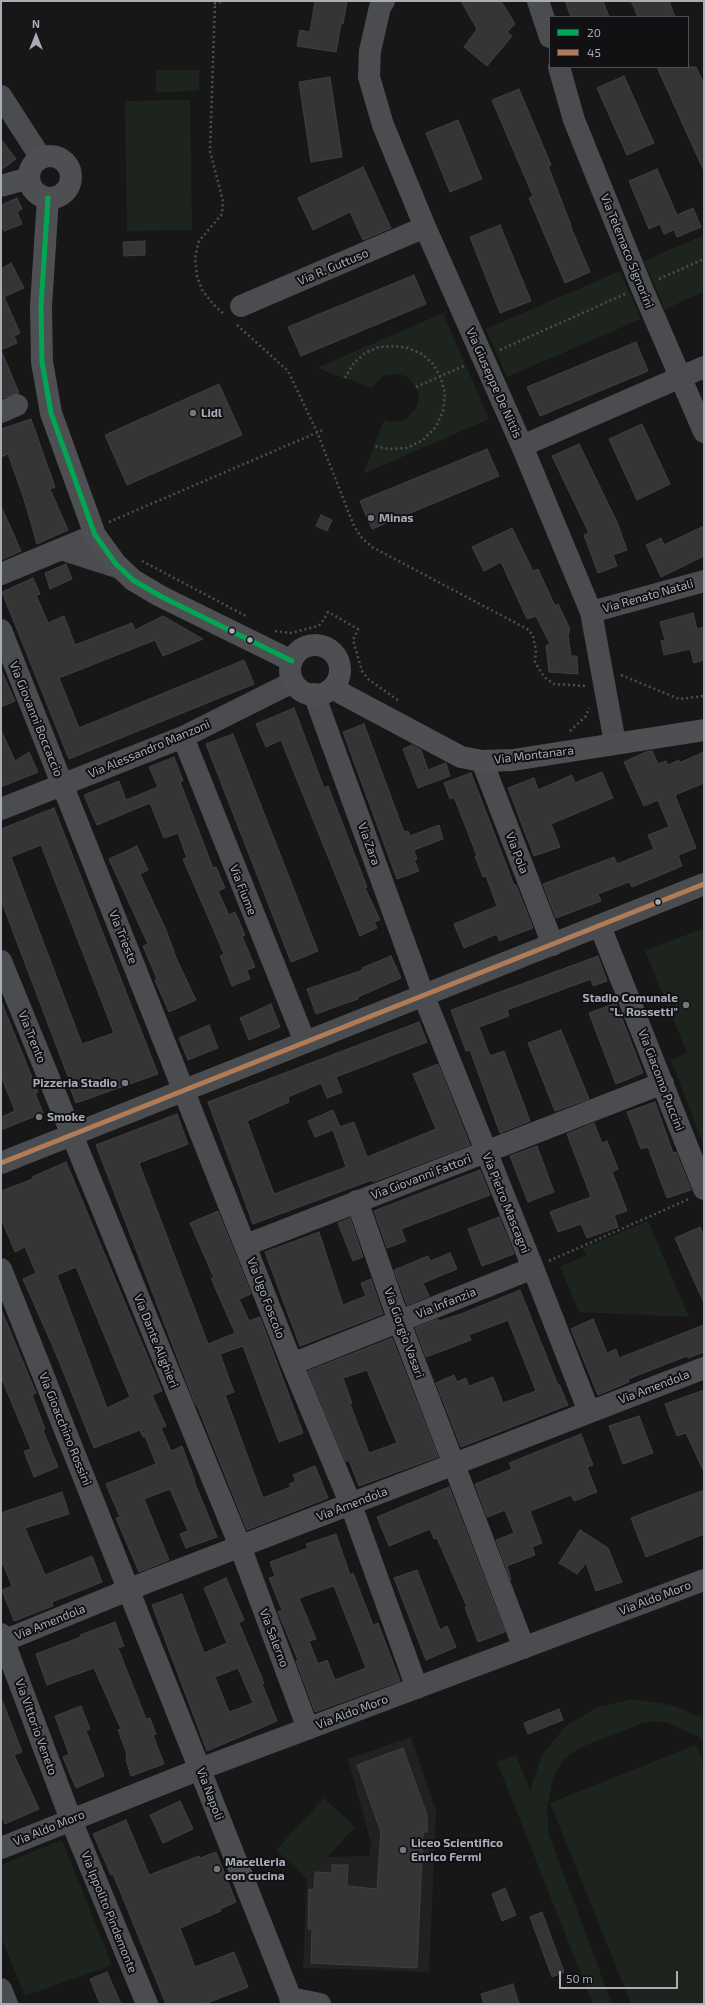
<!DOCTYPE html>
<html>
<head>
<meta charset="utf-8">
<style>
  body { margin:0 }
  #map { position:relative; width:705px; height:2005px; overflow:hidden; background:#171717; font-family:"Exo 2",sans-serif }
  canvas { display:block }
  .frame { position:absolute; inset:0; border:2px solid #a8adb8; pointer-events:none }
  .legend { position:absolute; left:549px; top:16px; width:140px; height:52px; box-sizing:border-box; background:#111113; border:1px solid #4d4f55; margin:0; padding:5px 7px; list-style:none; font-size:12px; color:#a8adb8 }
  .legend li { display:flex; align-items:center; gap:8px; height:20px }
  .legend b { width:20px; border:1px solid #4d4f55 }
  .north { position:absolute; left:16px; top:16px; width:40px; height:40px; -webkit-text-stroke:3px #111113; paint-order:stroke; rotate:0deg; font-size:11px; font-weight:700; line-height:16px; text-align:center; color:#a8adb8 }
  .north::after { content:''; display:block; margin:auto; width:14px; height:18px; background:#a8adb8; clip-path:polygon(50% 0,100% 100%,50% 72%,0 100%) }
  .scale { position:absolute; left:559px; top:1971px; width:119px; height:18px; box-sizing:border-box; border:2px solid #a8adb8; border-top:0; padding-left:5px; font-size:12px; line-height:14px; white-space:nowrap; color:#a8adb8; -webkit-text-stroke:3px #111113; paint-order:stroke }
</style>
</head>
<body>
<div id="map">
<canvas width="705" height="2005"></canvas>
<div class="frame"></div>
<ul class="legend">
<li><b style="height:5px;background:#00a651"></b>20</li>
<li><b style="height:5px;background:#b07c57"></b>45</li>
</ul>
<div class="north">N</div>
<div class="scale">50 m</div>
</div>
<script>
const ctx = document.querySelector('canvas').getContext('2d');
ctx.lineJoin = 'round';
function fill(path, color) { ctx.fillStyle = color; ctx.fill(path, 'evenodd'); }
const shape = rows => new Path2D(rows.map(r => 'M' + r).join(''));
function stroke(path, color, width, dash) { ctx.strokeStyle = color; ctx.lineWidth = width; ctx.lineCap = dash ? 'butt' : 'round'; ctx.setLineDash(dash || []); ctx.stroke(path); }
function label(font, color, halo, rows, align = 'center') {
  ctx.font = font + ' "Exo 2",sans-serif'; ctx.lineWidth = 4; ctx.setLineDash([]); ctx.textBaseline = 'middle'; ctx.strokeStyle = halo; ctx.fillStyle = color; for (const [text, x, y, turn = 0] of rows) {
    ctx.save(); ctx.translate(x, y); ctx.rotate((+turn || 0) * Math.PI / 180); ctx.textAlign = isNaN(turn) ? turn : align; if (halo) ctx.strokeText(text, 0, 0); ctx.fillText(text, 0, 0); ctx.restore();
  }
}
const built = shape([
  [411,1737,436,1811,429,1972,303,1968,307,1879,327,1857,369,1856,371,1843,348,1759]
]);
const green = shape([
  [156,70,199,70,199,91,156,92],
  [190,100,192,230,127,231,125,101],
  [704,235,704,292,665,309,644,261],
  [620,271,641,319,507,377,486,329],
  [443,313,489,419,363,474,384,420,392,422,404,420,416,409,419,398,416,387,407,377,399,374,383,376,371,388,317,368],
  [704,928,704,1146,671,1060,687,1053,645,951],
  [648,1221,689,1317,579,1312,560,1266,586,1256,583,1248],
  [634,1699,671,1705,703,1718,704,1742,699,1737,668,1723,655,1721,640,1724,581,1747,564,1759,553,1778,547,1809,549,1835,612,2004,593,2004,497,1762,516,1755,530,1790,542,1755,566,1726,597,1707],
  [696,1745,704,1765,704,2004,631,2004,550,1803],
  [324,1798,355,1827,307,1879,276,1850],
  [62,1840,112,1965,25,1996,1,1938,1,1865]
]);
const building = shape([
  [315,1,347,1,343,24,341,24,336,52,297,46,300,30,310,32,315,1],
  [461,1,501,1,515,24,507,32,512,36,487,66,464,47,477,29,461,1],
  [565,1,603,1,609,17,571,17,565,1],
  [631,1,669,1,675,17,638,17,631,1],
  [657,67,696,67,704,84,704,171,657,67],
  [624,76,654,143,627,155,597,88,624,76],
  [330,77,342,157,311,162,299,82,330,77],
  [519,89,551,165,548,166,571,225,570,225,590,272,565,283,529,198,533,196,492,100,519,89],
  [458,120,482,179,450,192,426,133,458,120],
  [1,139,16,159,1,170,1,139],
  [363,167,391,228,363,240,350,212,313,230,298,198,363,167],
  [657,169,677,215,693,208,701,227,677,237,674,230,664,234,660,224,649,229,629,181,657,169],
  [17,198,22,209,17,212,22,224,4,231,1,224,1,205,17,198],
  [500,225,531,301,500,313,470,237,500,225],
  [145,241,145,255,124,256,123,242,145,241],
  [11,263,24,288,4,297,20,333,14,336,17,343,1,350,1,269,11,263],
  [414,275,426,304,301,356,288,327,414,275],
  [636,342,648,371,540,416,527,387,636,342],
  [1,350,19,393,1,398,1,350],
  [219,384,242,435,127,485,105,435,219,384],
  [31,419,55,487,50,489,68,530,37,544,24,499,8,454,1,457,1,429,31,419],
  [642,424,670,484,637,500,609,439,642,424],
  [579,444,617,522,627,550,613,555,617,566,598,573,584,535,589,533,552,456,579,444],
  [487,449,499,476,372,529,360,501,487,449],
  [1,506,21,551,1,560,1,506],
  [321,515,332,520,327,531,316,526,321,515],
  [704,526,704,556,661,577,646,545,661,538,664,545,704,526],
  [512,528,533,571,538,569,555,606,558,604,570,629,568,635,571,656,577,656,578,674,549,672,546,646,550,644,536,616,527,619,501,562,484,571,472,547,512,528],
  [66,564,72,579,50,589,45,573,66,564],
  [33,578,40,594,36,595,48,623,64,616,75,645,132,623,135,630,163,616,203,639,163,656,155,640,59,678,79,728,244,660,254,684,69,759,2,592,33,578],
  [693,613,697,629,704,627,704,660,694,663,690,649,664,655,661,641,665,640,660,622,693,613],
  [1,670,15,701,1,707,1,670],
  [294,708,324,788,328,786,367,887,365,888,380,920,374,922,377,928,360,936,281,740,266,747,256,724,294,708],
  [364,724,404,832,408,831,410,836,439,825,443,839,414,850,417,859,414,860,419,871,397,879,343,732,364,724],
  [1,730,15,761,29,752,38,772,1,787,1,730],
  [233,734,318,951,291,962,206,744,233,734],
  [412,745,421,750,428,770,446,763,450,776,418,788,403,749,412,745],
  [652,751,658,764,666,761,668,765,679,760,679,763,704,752,704,783,675,795,696,848,678,855,682,866,632,887,629,882,598,894,601,901,556,918,543,884,614,857,617,864,654,849,648,835,669,827,658,800,644,806,624,762,646,752,652,751],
  [174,757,183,781,180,782,213,868,216,867,225,888,218,891,229,915,235,912,245,935,242,936,255,967,247,970,250,979,232,986,220,956,224,954,183,859,187,858,178,833,164,838,150,803,97,825,84,795,119,781,126,800,158,787,149,767,174,757],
  [602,772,613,798,551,824,560,847,534,856,508,788,534,778,538,790,572,775,575,783,602,772],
  [471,773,514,885,516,885,533,928,499,941,497,934,464,948,454,924,497,906,486,876,483,877,475,856,477,856,454,797,450,799,444,783,471,773],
  [54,808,158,1074,76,1103,67,1080,69,1079,1,900,1,829,54,808],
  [41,845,114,1033,82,1044,11,857,41,845],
  [137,846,148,870,140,874,166,930,177,960,196,1000,169,1012,155,980,157,979,143,946,148,944,109,859,137,846],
  [391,956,401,978,358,997,358,999,316,1014,307,989,363,970,362,968,391,956],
  [598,956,607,981,593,986,591,979,507,1010,509,1016,479,1027,490,1056,504,1051,530,1121,500,1133,470,1050,466,1051,451,1010,598,956],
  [1,1001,38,1092,35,1093,43,1113,1,1130,1,1117,15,1111,1,1076,1,1001],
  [616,1003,643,1073,616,1084,589,1013,616,1003],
  [271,1004,280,1027,249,1040,240,1018,271,1004],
  [419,1022,427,1042,336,1077,342,1092,327,1098,321,1083,288,1097,289,1102,247,1121,274,1194,346,1167,333,1130,315,1137,308,1121,333,1110,340,1127,354,1122,367,1157,436,1129,413,1074,438,1064,470,1145,373,1182,372,1180,253,1224,208,1102,419,1022],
  [209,1025,218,1048,188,1060,179,1038,209,1025],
  [561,1030,589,1099,555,1111,528,1043,561,1030],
  [655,1102,673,1153,676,1152,691,1190,667,1198,648,1147,641,1149,627,1112,655,1102],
  [177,1114,188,1144,139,1163,208,1344,235,1333,211,1278,214,1278,190,1223,218,1211,251,1294,239,1299,249,1321,260,1317,303,1433,279,1442,243,1346,220,1354,234,1392,225,1395,263,1498,291,1487,289,1484,296,1481,293,1475,315,1466,328,1498,247,1530,197,1405,196,1405,194,1401,96,1145,177,1114],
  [594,1123,602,1143,607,1141,618,1169,612,1172,627,1211,614,1215,618,1227,587,1238,581,1224,558,1232,550,1212,591,1197,567,1134,594,1123],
  [537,1146,554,1192,528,1202,510,1156,537,1146],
  [66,1162,162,1391,152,1395,166,1426,161,1428,171,1451,182,1446,195,1481,194,1481,217,1537,186,1548,180,1534,188,1531,170,1489,144,1499,169,1560,139,1572,116,1518,120,1517,106,1484,156,1464,145,1436,143,1437,140,1430,94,1448,54,1349,23,1279,36,1273,25,1247,15,1252,1,1218,1,1191,33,1179,32,1177,66,1162],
  [76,1267,130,1397,107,1408,57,1275,76,1267],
  [480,1170,490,1195,401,1229,406,1241,387,1248,374,1211,480,1170],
  [499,1217,514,1254,482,1266,468,1229,499,1217],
  [350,1218,363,1257,353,1261,338,1223,350,1218],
  [700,1227,704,1236,704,1303,675,1238,700,1227],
  [319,1232,343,1305,366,1296,361,1283,371,1279,383,1314,300,1346,265,1252,319,1232],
  [450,1253,457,1269,423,1283,429,1296,407,1305,394,1270,428,1256,430,1261,450,1253],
  [520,1290,558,1385,559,1384,568,1405,461,1447,436,1383,454,1375,457,1382,466,1378,469,1386,493,1377,503,1403,536,1391,508,1320,469,1335,471,1340,426,1357,415,1328,438,1319,439,1321,461,1314,520,1290],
  [1,1309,36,1393,32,1395,45,1429,43,1430,58,1467,34,1477,24,1451,31,1449,1,1377,1,1309],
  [593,1319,607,1353,616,1349,619,1358,704,1325,704,1352,688,1358,687,1356,628,1379,629,1382,598,1395,571,1329,593,1319],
  [392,1338,438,1457,359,1486,349,1460,346,1462,308,1371,392,1338],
  [367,1370,397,1443,369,1453,350,1404,352,1403,343,1378,367,1370],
  [704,1390,704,1472,686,1433,677,1436,665,1404,704,1390],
  [639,1416,653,1453,623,1464,609,1426,639,1416],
  [581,1434,593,1465,587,1467,597,1492,574,1501,571,1495,530,1511,542,1543,532,1547,535,1555,507,1566,511,1580,496,1540,514,1533,505,1510,487,1517,475,1484,512,1469,509,1463,581,1434],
  [449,1487,505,1632,478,1642,465,1607,467,1607,437,1538,434,1539,430,1529,389,1546,377,1517,449,1487],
  [704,1490,704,1534,646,1557,631,1518,704,1490],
  [62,1492,69,1514,25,1528,45,1575,92,1556,102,1582,52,1602,53,1606,14,1621,2,1590,12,1586,1,1560,1,1513,62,1492],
  [580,1530,608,1548,622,1582,596,1591,586,1563,577,1574,559,1563,580,1530],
  [336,1534,350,1575,353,1573,373,1625,378,1623,400,1681,315,1712,296,1661,298,1660,278,1612,282,1610,269,1578,275,1576,270,1562,308,1548,306,1544,336,1534],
  [334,1586,366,1668,335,1680,327,1660,318,1664,309,1641,316,1639,299,1598,334,1586],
  [417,1570,440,1630,447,1626,456,1647,426,1660,394,1578,417,1570],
  [226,1578,244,1620,239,1623,264,1683,262,1684,277,1721,207,1751,152,1605,182,1594,204,1653,227,1643,204,1588,226,1578],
  [238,1668,253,1703,229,1712,215,1677,238,1668],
  [115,1622,124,1646,118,1648,146,1719,150,1718,156,1734,153,1735,164,1764,131,1776,126,1760,127,1754,118,1730,121,1729,94,1668,47,1685,36,1654,81,1637,80,1635,115,1622],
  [1,1700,2,1700,22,1752,14,1755,39,1809,5,1824,1,1815,1,1700],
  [81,1706,90,1729,86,1731,104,1776,76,1788,63,1757,69,1754,55,1716,81,1706],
  [559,1709,563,1720,528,1734,524,1723,559,1709],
  [403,1748,427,1815,427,1832,423,1832,417,1968,311,1963,312,1929,308,1929,309,1889,314,1890,315,1872,332,1873,332,1865,348,1865,347,1886,377,1889,381,1832,357,1765,403,1748],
  [180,1801,193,1829,163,1843,150,1815,180,1801],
  [126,1820,149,1875,199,1856,200,1858,216,1852,236,1902,220,1909,221,1911,180,1928,195,1967,234,1952,248,1987,205,2004,166,2004,113,1874,111,1875,93,1834,126,1820],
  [505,1888,516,1915,502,1921,492,1894,505,1888],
  [542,1912,564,1972,552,1977,530,1917,542,1912],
  [107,1972,121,2004,100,2004,90,1979,107,1972],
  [513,1984,519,2004,484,2004,481,1994,513,1984]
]);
const path = shape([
  [215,1,210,151,223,201,222,214,199,241,195,258,197,276,202,290,213,304,224,314],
  [214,4,224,1],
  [659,279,704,259],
  [237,325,288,371,317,432,354,526,361,537,372,547,529,630,533,636,536,651,535,662,544,677,554,684,585,686],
  [500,350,625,294],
  [345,378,354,363,365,353,379,347,394,346,408,348,422,354,433,364,440,376,445,393,443,411,436,427,423,440,407,448,389,449,374,446],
  [416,387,466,365],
  [109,522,323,430],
  [142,561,246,616],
  [275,631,291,633,318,626,321,624,328,612,358,629,353,640,362,671,368,679,399,701],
  [621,675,679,699,704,696],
  [570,731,586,716,589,708],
  [549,1261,689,1199]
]);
const minor = shape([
  [384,1,380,7,370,51,369,77,383,125,425,227,522,446,591,612,615,743],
  [538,1,550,37],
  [559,67,574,120,641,286,704,432],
  [1,96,41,158],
  [241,306,425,227],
  [1,412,17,405],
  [522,446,704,367],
  [61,549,120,568],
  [1,574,95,535],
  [591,612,704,581],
  [1,630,292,1364,351,1505,417,1688],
  [314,694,423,994,533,1268,589,1412],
  [183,737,305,1042],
  [482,761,553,945],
  [1,809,183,737,293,682],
  [600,926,704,1189],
  [1,961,240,1546,308,1729],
  [1,1163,704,884],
  [357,1201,399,1321,524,1648],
  [246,1245,663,1083],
  [1,1269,293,2004],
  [292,1364,533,1268],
  [1,1634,71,1820,147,2004],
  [1,1642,150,1581,704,1368],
  [1,1848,200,1769,704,1580],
  [1,1989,7,2004],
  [290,1998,320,2004]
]);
const major = shape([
  '29 177a21 21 0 1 1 42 0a21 21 0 1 1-42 0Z',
  [1,186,29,178],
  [48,198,41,306,42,362,51,413,95,535,116,564,133,580,160,596,292,661],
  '290 670a25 25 0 1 1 50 0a25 25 0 1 1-50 0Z',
  [333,687,341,693,461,757,482,761,513,760,704,730]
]);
const bus1 = shape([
  [48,198,41,306,42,362,51,413,95,535,116,564,133,580,160,596,292,661]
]);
const bus2 = shape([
  [1,1163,704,884]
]);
const markers = [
  [193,413,4,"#757880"],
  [371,518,4,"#757880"],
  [232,631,3.5,"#a8adb8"],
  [250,640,3.5,"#a8adb8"],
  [658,902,3.5,"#a8adb8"],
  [686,1005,4,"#757880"],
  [125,1083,4,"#757880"],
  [39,1117,4,"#757880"],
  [403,1850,4,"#757880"],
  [217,1869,4,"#757880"]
];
const streetNames = [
  ["Via Telemaco Signorini",627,251,68],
  ["Via R. Guttuso",333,267,-23],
  ["Via Giuseppe De Nittis",494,383,66],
  ["Via Renato Natali",648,596,-16],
  ["Via Giovanni Boccaccio",36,719,68],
  ["Via Alessandro Manzoni",149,749,-23],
  ["Via Montanara",534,755,-7],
  ["Via Zara",369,844,70],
  ["Via Pola",517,853,69],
  ["Via Fiume",243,890,68],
  ["Via Trieste",123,937,68],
  ["Via Trento",32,1037,68],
  ["Via Giacomo Puccini",661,1080,69],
  ["Via Giovanni Fattori",421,1177,-21],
  ["Via Pietro Mascagni",506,1203,68],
  ["Via Ugo Foscolo",266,1298,69],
  ["Via Infanzia",446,1303,-22],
  ["Via Giorgio Vasari",404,1333,70],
  ["Via Dante Alighieri",156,1341,68],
  ["Via Amendola",654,1387,-21],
  ["Via Gioacchino Rossini",65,1429,68],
  ["Via Amendola",352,1504,-21],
  ["Via Aldo Moro",655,1598,-21],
  ["Via Amendola",50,1622,-22],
  ["Via Salerno",274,1638,69],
  ["Via Aldo Moro",352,1712,-21],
  ["Via Vittorio Veneto",36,1727,70],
  ["Via Napoli",210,1794,69],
  ["Via Aldo Moro",49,1828,-22],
  ["Via Ippolito Pindemonte",109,1912,68]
];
const poiNames = [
  ["Lidl",201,413],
  ["Minas",379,518],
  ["Stadio Comunale",678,998,"right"],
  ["\"L. Rossetti\"",678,1012,"right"],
  ["Pizzeria Stadio",117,1083,"right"],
  ["Smoke",47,1117],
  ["Liceo Scientifico",411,1843],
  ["Enrico Fermi",411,1857],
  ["Macelleria",225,1862],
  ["con cucina",225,1876]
];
fill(built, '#212123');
fill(green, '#1d241e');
fill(building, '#353536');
stroke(building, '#3f4043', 1);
stroke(path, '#4d4e52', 2.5, [2, 3]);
stroke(minor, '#4b4c50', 22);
stroke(major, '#4d4f52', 22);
stroke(bus1, '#00a651', 5);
stroke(bus2, '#b07c57', 5);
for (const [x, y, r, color] of markers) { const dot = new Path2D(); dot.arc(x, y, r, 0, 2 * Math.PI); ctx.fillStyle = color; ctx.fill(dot); stroke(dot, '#111113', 1.5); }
label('12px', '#a8adb8', '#111113', streetNames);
label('bold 12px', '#a8adb8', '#111113', poiNames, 'left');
</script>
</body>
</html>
